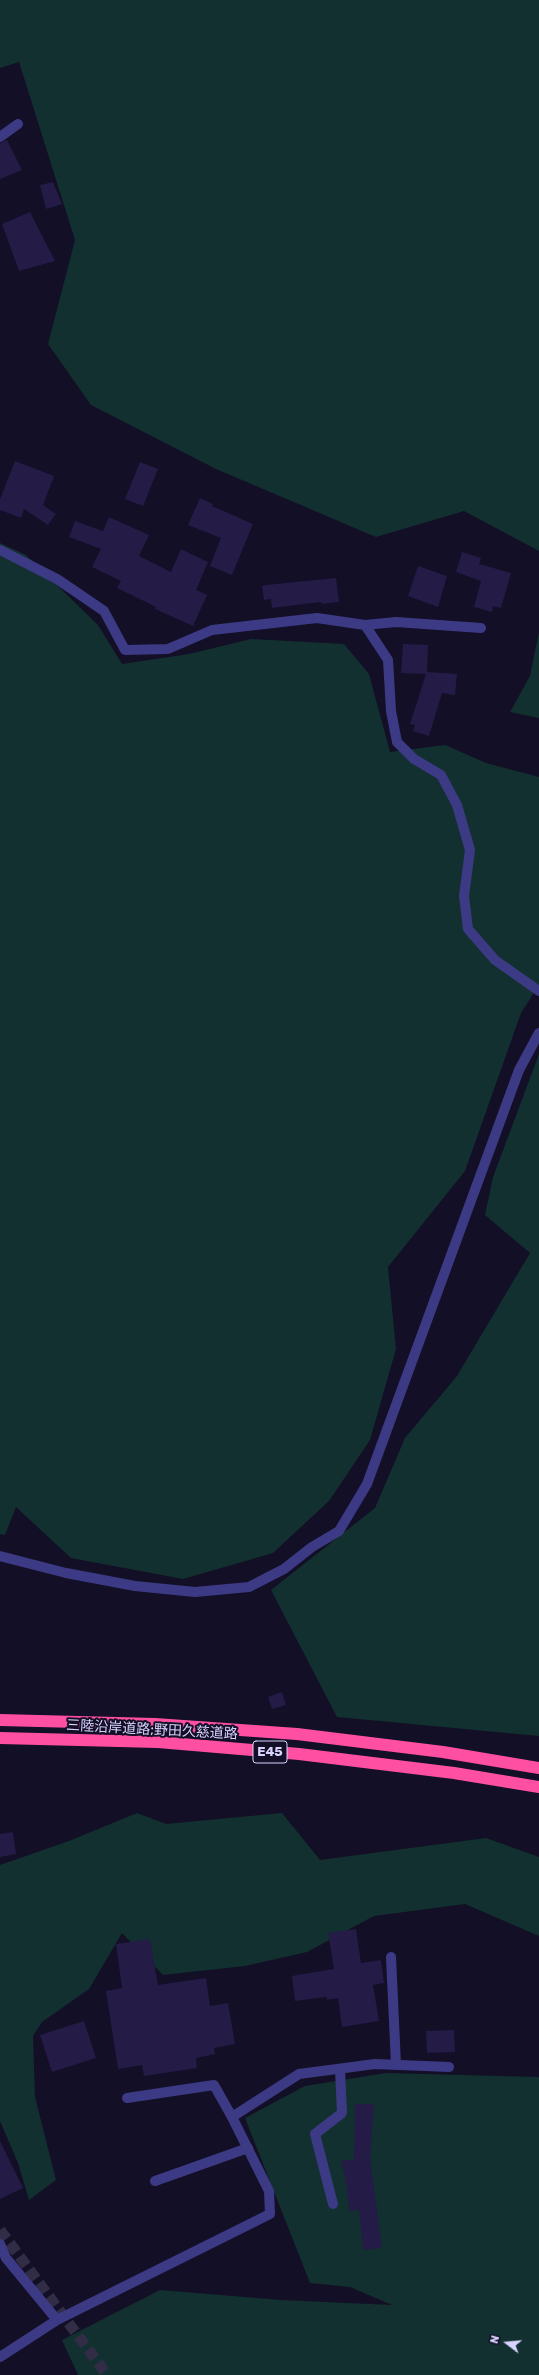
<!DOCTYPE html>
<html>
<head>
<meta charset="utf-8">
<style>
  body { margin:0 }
  #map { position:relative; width:539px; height:2375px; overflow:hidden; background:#130f26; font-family:Rubik,sans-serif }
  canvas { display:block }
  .north { position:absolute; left:487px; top:2323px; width:40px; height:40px; -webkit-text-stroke:3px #130f26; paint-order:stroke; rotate:286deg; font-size:11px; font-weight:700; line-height:16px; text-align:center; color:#d9d4ff }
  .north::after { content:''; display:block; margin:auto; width:14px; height:18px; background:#d9d4ff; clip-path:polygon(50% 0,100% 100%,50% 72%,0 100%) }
</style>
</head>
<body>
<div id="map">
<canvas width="539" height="2375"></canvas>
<div class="north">N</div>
</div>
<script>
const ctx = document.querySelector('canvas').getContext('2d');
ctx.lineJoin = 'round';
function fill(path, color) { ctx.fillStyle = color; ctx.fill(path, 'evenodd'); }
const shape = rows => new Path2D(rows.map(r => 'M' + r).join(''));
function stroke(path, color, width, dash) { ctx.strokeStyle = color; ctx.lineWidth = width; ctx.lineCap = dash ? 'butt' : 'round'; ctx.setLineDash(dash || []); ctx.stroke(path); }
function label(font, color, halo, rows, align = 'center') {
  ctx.font = font + ' Rubik,"Noto Sans JP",sans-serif'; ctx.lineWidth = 4; ctx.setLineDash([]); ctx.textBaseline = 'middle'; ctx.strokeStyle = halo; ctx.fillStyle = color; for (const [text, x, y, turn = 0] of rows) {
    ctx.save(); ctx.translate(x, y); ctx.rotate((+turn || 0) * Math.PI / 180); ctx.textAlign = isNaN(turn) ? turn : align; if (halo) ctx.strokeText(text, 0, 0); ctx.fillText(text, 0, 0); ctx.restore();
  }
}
const green = shape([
  [0,0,539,0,539,551,464,511,376,537,216,469,91,405,48,344,75,240,19,62,0,68],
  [0,543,26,555,98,625,122,664,189,654,251,639,344,644,369,674,390,752,445,745,486,763,539,777,539,985,521,1013,465,1171,388,1267,396,1349,370,1440,329,1501,273,1553,183,1579,71,1558,16,1507,5,1535,0,1534],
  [539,632,539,718,510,712,530,676],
  [539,1054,539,1736,337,1717,271,1590,375,1508,405,1438,457,1376,530,1253,485,1215,493,1177],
  [137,1813,166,1824,282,1813,320,1860,486,1838,539,1857,539,1936,465,1904,374,1916,307,1952,245,1966,163,1975,122,1933,89,1989,42,2022,33,2036,35,2097,56,2180,29,2200,18,2163,0,2121,0,1865,69,1841],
  [386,2073,539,2077,539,2375,78,2375,62,2340,160,2290,281,2300,392,2305,350,2287,310,2283,245,2118,305,2086]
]);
const building = shape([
  [7,140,22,170,0,179,0,143],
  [53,182,62,204,46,209,40,185],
  [30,212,55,261,19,271,2,224],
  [15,461,54,476,43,505,56,514,48,525,24,509,21,518,0,510,0,499],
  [140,462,158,469,143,506,125,499],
  [200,498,213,504,212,506,253,524,232,575,210,566,221,538,188,525],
  [109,517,149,535,139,556,171,572,181,549,208,562,196,590,207,595,193,626,155,609,156,607,117,588,121,581,92,567,101,549,69,537,75,521,103,531],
  [462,552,481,558,479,564,511,573,501,608,493,606,492,612,474,607,481,581,456,572],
  [418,566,447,576,438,607,408,596],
  [336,578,339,602,322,604,321,602,272,608,271,599,264,600,262,586,266,585],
  [403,644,428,645,427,672,457,674,455,695,442,693,429,736,413,731,415,725,410,724,426,674,401,673],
  [282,1692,286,1705,272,1709,268,1697],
  [13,1832,16,1854,0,1857,0,1834],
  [356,1929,361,1963,381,1960,384,1983,373,1985,379,2021,342,2027,338,1998,327,2000,326,1997,295,2001,292,1976,334,1969,328,1933],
  [150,1939,158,1985,206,1978,210,2006,228,2003,235,2044,214,2048,215,2054,196,2058,197,2068,144,2076,142,2065,118,2069,106,1991,122,1988,116,1944],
  [84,2021,96,2058,52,2072,40,2035],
  [454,2030,455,2052,427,2053,426,2031],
  [355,2104,374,2104,370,2157,382,2248,363,2250,359,2210,349,2211,347,2187,341,2161,354,2159],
  [0,2141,23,2188,0,2199]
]);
const trunkTunnel = shape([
  [0,2230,107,2375]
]);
const service = shape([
  [391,1957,396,2065],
  [127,2098,214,2085,232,2117],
  [155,2181,248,2148],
  [333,2204,315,2134,342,2113,340,2069]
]);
const minor = shape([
  [0,137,18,124],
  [0,550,57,579,104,611,125,650,168,649,212,630,317,618,365,625,396,622,481,628],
  [365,625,388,660,391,711,397,742,414,759,441,775,457,805,470,850,464,896,468,929,495,960,539,991],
  [0,2244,6,2258,57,2320],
  [0,2357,57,2320,270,2214,269,2191,232,2117,299,2074,375,2064,449,2067]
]);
const tertiary = shape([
  [0,1556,66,1573,135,1586,195,1592,249,1587,284,1569,312,1547,339,1531,367,1484,519,1070,539,1033]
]);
const motorway = shape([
  [0,1720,155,1724,297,1734,443,1752,539,1768],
  [0,1738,158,1742,299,1754,454,1773,539,1787]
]);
const shields = [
  [270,1752,34]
];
const shieldNames = [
  ["E45",270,1752]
];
const streetNames = [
  ["三陸沿岸道路;野田久慈道路",152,1730,3]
];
fill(green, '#12302f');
fill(building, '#241b47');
stroke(trunkTunnel, '#312d47', 11, [11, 5.5]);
stroke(service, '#3d3a85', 10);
stroke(minor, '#3d3a85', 10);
stroke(tertiary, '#3d3a85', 10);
stroke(motorway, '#ff4fa3', 12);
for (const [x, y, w] of shields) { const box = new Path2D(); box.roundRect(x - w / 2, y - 11, w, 22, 3); ctx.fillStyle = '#130f26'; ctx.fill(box); stroke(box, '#d9d4ff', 1); }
label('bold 13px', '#d9d4ff', null, shieldNames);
label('14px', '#d9d4ff', '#130f26', streetNames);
</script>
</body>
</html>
